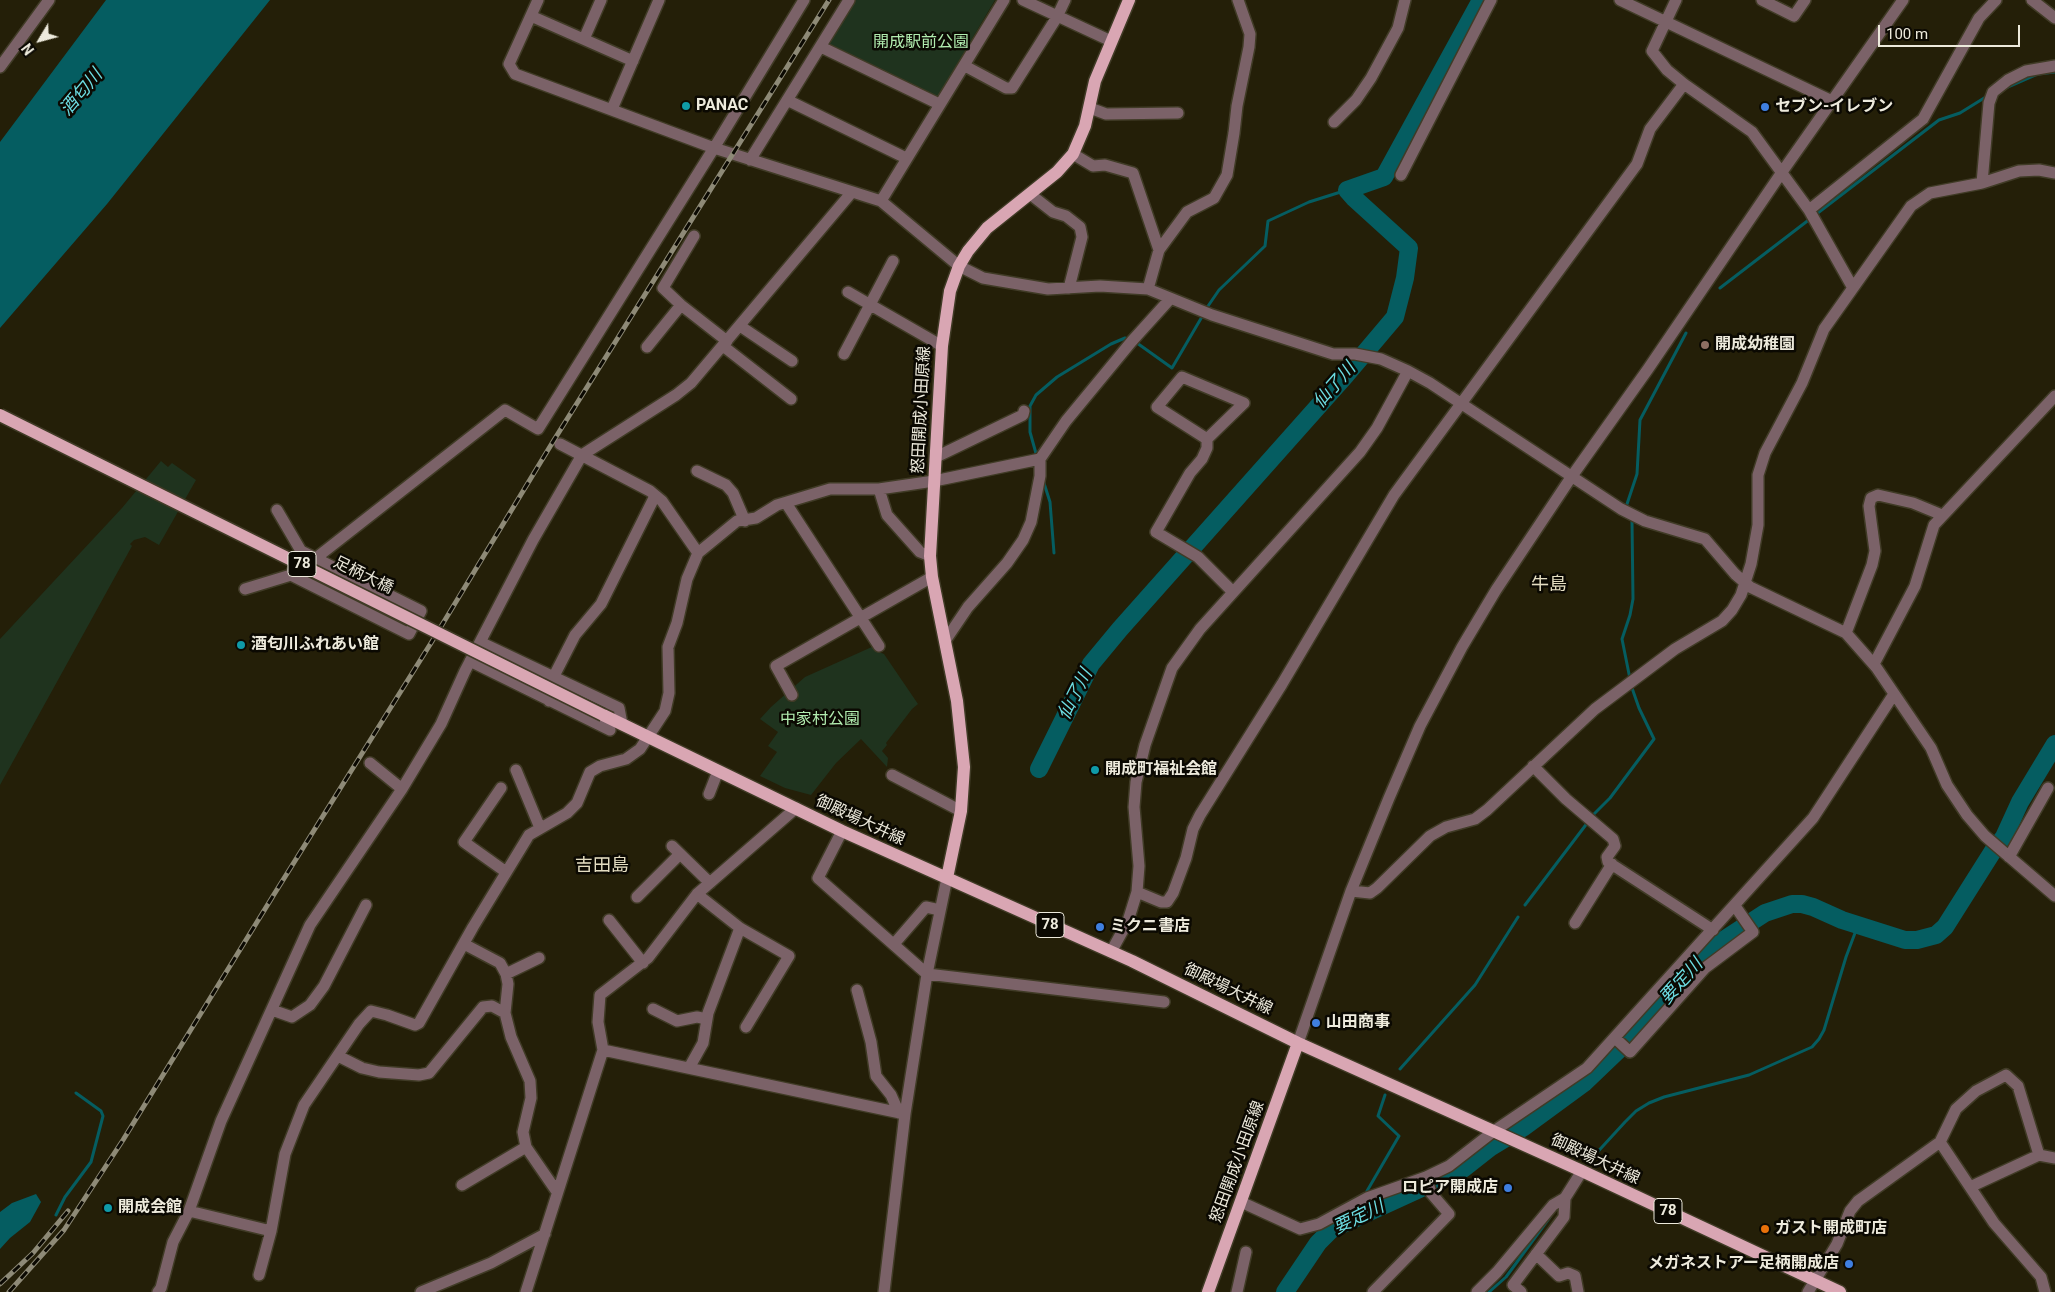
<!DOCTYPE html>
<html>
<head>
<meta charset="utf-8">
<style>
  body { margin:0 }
  #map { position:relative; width:2055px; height:1292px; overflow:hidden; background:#241f08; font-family:Roboto,sans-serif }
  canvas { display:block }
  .north { position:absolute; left:15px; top:15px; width:50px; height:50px; -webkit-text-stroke:4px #0b0902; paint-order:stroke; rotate:233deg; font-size:14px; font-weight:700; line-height:20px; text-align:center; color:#edeadc }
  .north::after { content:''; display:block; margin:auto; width:18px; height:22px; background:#edeadc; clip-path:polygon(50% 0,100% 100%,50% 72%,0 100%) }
  .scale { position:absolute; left:1878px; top:25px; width:142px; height:22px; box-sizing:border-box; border:2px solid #edeadc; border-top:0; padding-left:6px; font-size:15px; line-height:18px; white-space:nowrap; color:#edeadc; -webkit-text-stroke:4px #0b0902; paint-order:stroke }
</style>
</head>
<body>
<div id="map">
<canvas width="2055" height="1292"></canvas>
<div class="north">N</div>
<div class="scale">100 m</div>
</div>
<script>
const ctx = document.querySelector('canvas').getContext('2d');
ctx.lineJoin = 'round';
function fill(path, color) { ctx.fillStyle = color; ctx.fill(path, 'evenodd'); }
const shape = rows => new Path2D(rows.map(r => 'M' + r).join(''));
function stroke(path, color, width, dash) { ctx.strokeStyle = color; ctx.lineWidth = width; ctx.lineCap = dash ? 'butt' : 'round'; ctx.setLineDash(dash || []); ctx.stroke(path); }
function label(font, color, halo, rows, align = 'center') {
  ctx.font = font + ' Roboto,"Noto Sans JP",sans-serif'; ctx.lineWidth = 5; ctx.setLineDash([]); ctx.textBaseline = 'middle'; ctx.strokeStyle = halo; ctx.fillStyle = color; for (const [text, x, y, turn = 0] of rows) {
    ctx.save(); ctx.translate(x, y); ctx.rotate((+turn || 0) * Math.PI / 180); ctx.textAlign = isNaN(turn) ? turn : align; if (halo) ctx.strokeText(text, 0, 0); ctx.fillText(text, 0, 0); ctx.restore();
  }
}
const green = shape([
  [852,0,995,0,937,98,830,46,829,38],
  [161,461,168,467,172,463,196,480,159,545,145,537,134,540,130,544,132,546,0,785,0,639,122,508],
  [874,646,874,650,884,654,918,704,912,709,886,743,887,745,882,751,888,758,887,767,861,739,836,763,811,795,785,788,760,776,777,752,768,746,778,732,760,719,771,707,805,677]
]);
const water = shape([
  [106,0,270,0,107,204,0,328,0,142],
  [36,1194,41,1202,30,1222,10,1238,0,1249,0,1212,12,1203]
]);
const stream = shape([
  [2006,88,2038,74,2055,72],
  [1720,288,1939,120,1960,113,1989,95],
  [1206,309,1219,290,1265,246,1268,221,1309,202,1347,190],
  [1037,457,1030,432,1030,406,1036,395,1057,377,1111,344,1125,338,1137,343,1172,368,1203,315],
  [1043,480,1050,502,1054,553],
  [1626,507,1637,474,1640,420,1686,333],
  [1630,679,1622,639,1630,615,1633,599,1632,521],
  [1591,817,1610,798,1654,739,1639,708,1632,688],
  [1525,905,1588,822],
  [1400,1069,1475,985,1518,917],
  [1592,1158,1625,1122,1636,1111,1649,1103,1664,1097,1749,1075,1812,1047,1819,1039,1824,1030,1846,957,1858,925],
  [1367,1191,1399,1136,1378,1116,1385,1095],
  [56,1215,65,1197,91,1162,103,1116,101,1111,76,1093],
  [1360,1217,1363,1207],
  [1489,1292,1506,1277,1550,1217]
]);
const river = shape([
  [1039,769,1091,664,1120,629,1346,375,1395,317,1405,278,1409,248,1354,198,1347,190,1384,177,1481,0],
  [1285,1292,1318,1243,1332,1229,1463,1169,1491,1147,1524,1127,1584,1083,1629,1040,1705,956,1722,941,1765,913,1792,904,1802,904,1813,907,1842,920,1905,940,1917,940,1936,935,1945,927,1993,851,2004,837,2020,802,2055,744]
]);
const minor = shape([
  [538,0,509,64,515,74,714,148,804,0],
  [1023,0,1111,41],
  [1620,0,1832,101],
  [1676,0,1652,51,1667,70,1684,84,1752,132,1809,210,1853,288],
  [1762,0,1794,16,1805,0],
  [2032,0,2055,18],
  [531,16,633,61],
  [584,39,601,0],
  [821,47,939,104],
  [965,66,1006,88,1012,88,1057,17,1065,0],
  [0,67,49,0],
  [787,100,906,158],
  [1090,108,1106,114,1178,113],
  [612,109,659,0],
  [1334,122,1356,100,1371,78,1398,28,1405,0],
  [1073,154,1093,166,1105,165,1133,173,1159,250],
  [750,160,849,0],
  [1401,175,1491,0],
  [1982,183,1989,103,1993,92,2008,80,2026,71,2055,66],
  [1030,194,1053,212,1066,216,1080,227,1082,237,1069,288],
  [881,201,1004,0],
  [1809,210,1923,119,1979,18,1996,0],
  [694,236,663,288,681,305,727,341],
  [1148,289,1159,250,1187,212,1214,198,1227,175,1234,133,1237,106,1249,47,1250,34,1238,0],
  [848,292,942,346],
  [740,326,792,361],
  [723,346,791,399],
  [647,347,681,305],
  [844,354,893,261],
  [1207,439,1157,407,1182,377,1244,403,1207,439,1207,448,1202,459,1190,473,1156,532,1198,557,1233,592],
  [560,444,650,491,662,501,698,553],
  [936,457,1023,415,1024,411],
  [697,471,726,485,733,493,745,521],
  [879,489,887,515,920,552,930,556],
  [786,503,879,646],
  [277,510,301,551,421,611,409,634,291,575],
  [316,558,505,410,538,429,714,148,881,201,959,266,983,278,1048,289,1100,286,1148,289,1212,315,1333,354,1355,354,1381,359,1408,371,1430,383,1621,509,1645,521,1705,539,1735,574,1750,587,1846,633,1876,667,1931,748,1947,785,1967,815,1985,836,2055,896],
  [245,589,291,575,293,570],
  [1846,633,1872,565,1875,551,1869,506,1871,498,1878,495,1913,503,1942,515],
  [945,641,968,607,1007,563,1023,540,1031,522,1040,476,1040,459],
  [480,642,619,708,622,724],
  [470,661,610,730],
  [1874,664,1915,586,1934,525,2055,396],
  [792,695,776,666,932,577],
  [549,701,554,676,575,635,601,604,655,496],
  [370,763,402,789],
  [1533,766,1566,799,1613,839,1615,846,1607,857,1608,862,1713,930],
  [516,770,540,828],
  [892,775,961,811],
  [501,788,464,842,506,872],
  [709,794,718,771],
  [842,831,818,878,927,974,1164,1002],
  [672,846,710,883],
  [2009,857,2048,788],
  [1351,891,1370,893,1377,888,1430,836,1446,827,1475,819,1487,810,1595,709,1675,649,1722,621,1732,610,1741,595,1751,564,1758,525,1758,475,1765,453,1802,383,1824,329,1911,206,1930,193,1982,183,2019,171,2039,170,2055,173],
  [1137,892,1161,902,1167,902,1173,893,1186,858,1193,829,1200,815,1282,684,1394,495,1637,164,1650,129,1684,84],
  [637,897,680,854],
  [609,920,643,963],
  [1575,923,1612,864],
  [464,944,500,963,506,974,508,984,505,1013,511,1037,530,1081,531,1098,523,1132,526,1147,557,1192],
  [894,944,926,907,940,910],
  [1111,952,1128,921,1137,892,1139,866,1134,807,1136,782,1145,745,1172,668,1200,629,1360,452,1377,428,1408,371],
  [506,974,539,958],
  [857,990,871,1042,876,1076,891,1095,899,1113],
  [653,1009,677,1021,697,1017,707,1019],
  [272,1010,292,1017,310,1005,324,986,366,905],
  [746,1027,789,956,740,928,697,894,796,808],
  [1616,1039,1630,1052,1705,968,1753,932,1735,906],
  [1298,1043,1351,891,1389,798,1420,726,1462,647,1496,590,1572,476,1648,369,1782,172,1903,0],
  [603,1050,598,1022,600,995,648,958,697,894],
  [338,1056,362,1068,379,1072,419,1075,429,1073,483,1007,492,1006,505,1013],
  [689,1068,703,1043,708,1013,740,928],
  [1940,1142,1994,1223,2041,1277,2045,1292],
  [462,1185,526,1147],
  [1970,1187,2039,1155,2055,1158],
  [1241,1202,1300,1229,1319,1224,1367,1198,1426,1177,1449,1166,1494,1131,1587,1068,1813,818,1894,694],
  [189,1211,271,1231],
  [1536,1254,1559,1276,1568,1273,1575,1276,1578,1292],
  [259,1275,271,1231,285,1154,304,1105,359,1024,371,1011,387,1015,415,1025,419,1023,473,927,529,835,567,813,577,803,590,772,600,766,626,759,640,749,665,711,669,693,668,647,677,623,687,579,698,553,737,521,756,518,777,505,830,489,879,489,934,481,1040,459,1066,421,1132,341,1170,299],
  [158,1292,161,1288,173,1242,189,1211,221,1121,310,925,402,789,441,724,465,671,533,540,582,455,676,395,691,383,852,192],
  [421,1292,491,1263,545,1234],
  [526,1292,603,1050,905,1114],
  [884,1292,905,1114,927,974,947,878],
  [1237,1292,1246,1252],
  [1373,1292,1449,1214,1431,1193,1426,1177],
  [1477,1292,1497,1272,1553,1205,1565,1198,1582,1171],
  [1521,1292,1513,1285,1564,1217,1565,1198],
  [1808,1292,1837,1244,1850,1211,1858,1201,1940,1142,1956,1109,1976,1091,2006,1075,2018,1086,2039,1155]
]);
const major = shape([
  [603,715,842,831,1132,961,1298,1043,1582,1171,1840,1292],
  [947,878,961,811,964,767,957,701,932,577,930,556,942,346,950,291,959,266,968,251,987,228,1057,172,1073,154,1085,126,1095,81,1129,0],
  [1208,1292,1298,1043]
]);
const rail = shape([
  [0,1284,33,1253,68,1211],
  [9,1292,64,1230,123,1140,273,896,431,643,554,440,829,0]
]);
const majorBridge = shape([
  [0,415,603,715]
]);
const markers = [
  [686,106,5,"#0f9aa8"],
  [1765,107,5,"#3f7fe0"],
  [1705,345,5,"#8d6e63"],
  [241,645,5,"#0f9aa8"],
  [1095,770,5,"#0f9aa8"],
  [1100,927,5,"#3f7fe0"],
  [1316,1023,5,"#3f7fe0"],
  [1508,1188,5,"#3f7fe0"],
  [108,1208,5,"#0f9aa8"],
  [1765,1229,5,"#e8710a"],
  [1849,1264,5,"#3f7fe0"]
];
const shields = [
  [302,564,28],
  [1050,925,28],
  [1668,1211,28]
];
const shieldNames = [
  ["78",302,564],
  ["78",1050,925],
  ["78",1668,1211]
];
const parkNames = [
  ["開成駅前公園",921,43],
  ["中家村公園",820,720]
];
const poiNames = [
  ["PANAC",696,106],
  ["セブン-イレブン",1775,107],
  ["開成幼稚園",1715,345],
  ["酒匂川ふれあい館",251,645],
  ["開成町福祉会館",1105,770],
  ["ミクニ書店",1110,927],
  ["山田商事",1326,1023],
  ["ロピア開成店",1498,1188,"right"],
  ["開成会館",118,1208],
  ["ガスト開成町店",1775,1229],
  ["メガネストアー足柄開成店",1839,1264,"right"]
];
const streetNames = [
  ["怒田開成小田原線",922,410,-87],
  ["足柄大橋",363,576,26],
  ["御殿場大井線",860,821,25],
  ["御殿場大井線",1228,990,26],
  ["御殿場大井線",1595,1160,25],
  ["怒田開成小田原線",1238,1162,-70]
];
const waterNames = [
  ["酒匂川",82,93,-50],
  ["仙了川",1335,386,-49],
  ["仙了川",1076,695,-63],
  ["要定川",1682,982,-48],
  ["要定川",1359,1218,-26]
];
const neighbourhoodNames = [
  ["牛島",1549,585],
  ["吉田島",602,866]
];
fill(green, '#1f331e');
fill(water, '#055d61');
stroke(stream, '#055d61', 3);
stroke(river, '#055d61', 18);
stroke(minor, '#403b26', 14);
stroke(major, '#403b26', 15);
stroke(minor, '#7b6268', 11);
stroke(major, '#d9a6b3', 12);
stroke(rail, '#8e8a77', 5);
stroke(rail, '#0b0902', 3, [9]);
stroke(majorBridge, '#403b26', 15, []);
stroke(majorBridge, '#d9a6b3', 12);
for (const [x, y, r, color] of markers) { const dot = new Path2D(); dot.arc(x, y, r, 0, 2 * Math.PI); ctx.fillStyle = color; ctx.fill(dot); stroke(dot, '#0b0902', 2); }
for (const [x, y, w] of shields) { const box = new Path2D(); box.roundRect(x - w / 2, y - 12.5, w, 25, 4); ctx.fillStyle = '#0b0902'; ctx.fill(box); stroke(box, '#edeadc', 1); }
label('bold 15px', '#edeadc', null, shieldNames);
label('16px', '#b1ecaf', '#0b0902', parkNames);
label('bold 16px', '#edeadc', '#0b0902', poiNames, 'left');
label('16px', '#edeadc', '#0b0902', streetNames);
label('italic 18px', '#6ddde3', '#0b0902', waterNames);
label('18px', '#e4ddc1', '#0b0902', neighbourhoodNames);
</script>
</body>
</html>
